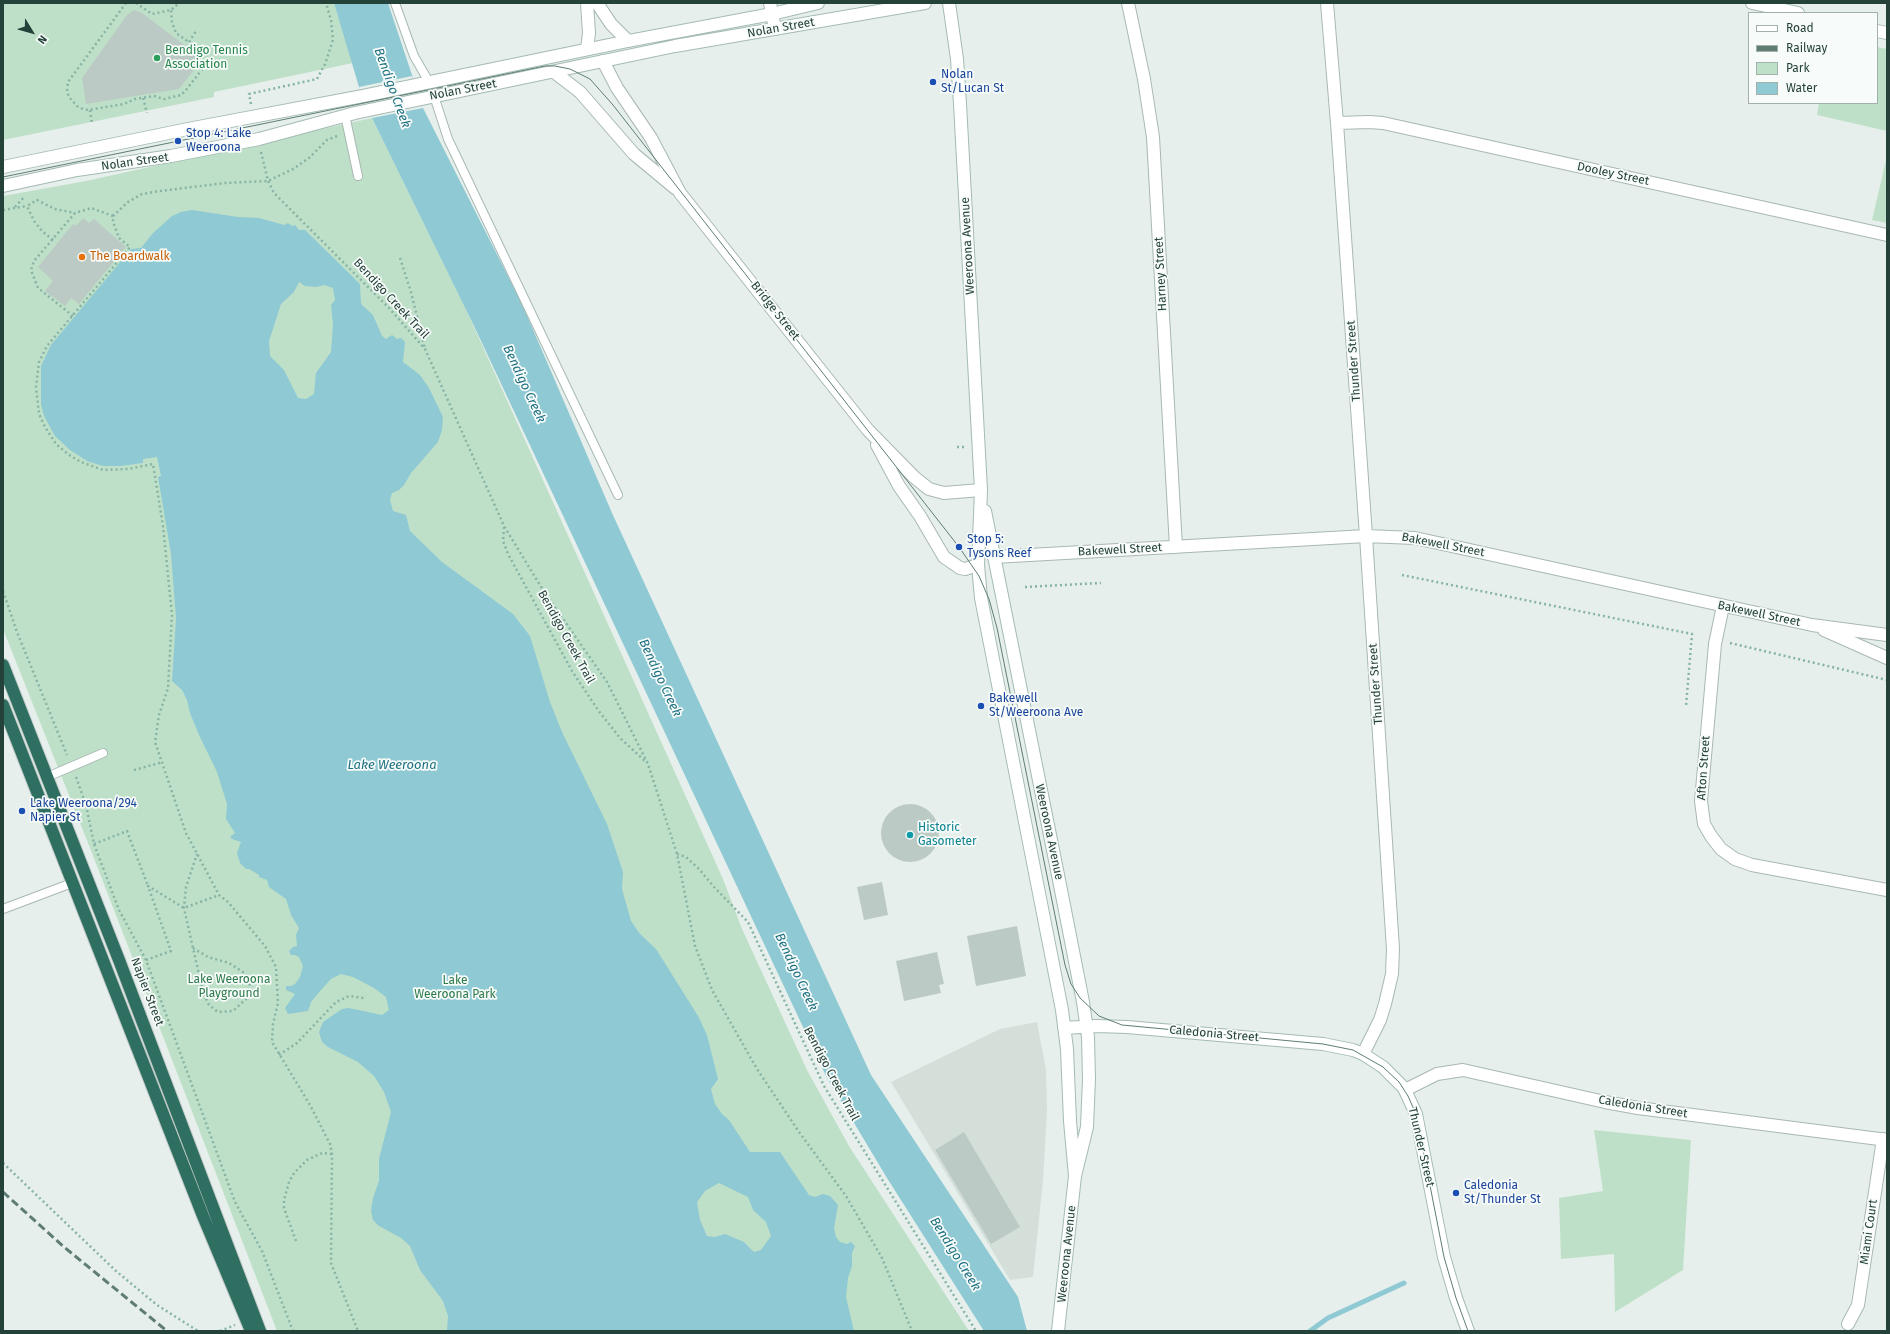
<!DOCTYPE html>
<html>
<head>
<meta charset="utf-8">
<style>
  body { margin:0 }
  #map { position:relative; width:1890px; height:1334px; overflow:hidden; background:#e6efeb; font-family:"Fira Sans",sans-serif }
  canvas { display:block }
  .frame { position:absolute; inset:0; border:4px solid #24423a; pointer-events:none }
  .legend { position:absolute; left:1748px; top:12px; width:130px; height:92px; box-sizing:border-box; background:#f7fbf9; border:1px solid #a3b1ad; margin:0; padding:5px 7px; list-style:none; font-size:12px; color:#24423a }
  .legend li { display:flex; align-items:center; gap:8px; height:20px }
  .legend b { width:20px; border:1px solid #a3b1ad }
  .north { position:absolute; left:12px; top:12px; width:40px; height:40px; -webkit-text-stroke:3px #f7fbf9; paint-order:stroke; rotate:127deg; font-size:11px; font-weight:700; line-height:16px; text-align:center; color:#24423a }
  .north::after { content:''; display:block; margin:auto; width:14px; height:18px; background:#24423a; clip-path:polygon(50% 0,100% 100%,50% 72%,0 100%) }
</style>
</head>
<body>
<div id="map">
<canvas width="1890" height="1334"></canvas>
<div class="frame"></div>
<ul class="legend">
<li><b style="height:5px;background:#fff"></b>Road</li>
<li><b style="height:5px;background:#5f7d75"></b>Railway</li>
<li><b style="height:11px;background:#bfe0c8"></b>Park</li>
<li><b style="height:11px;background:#8ec9d4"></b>Water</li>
</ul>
<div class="north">N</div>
</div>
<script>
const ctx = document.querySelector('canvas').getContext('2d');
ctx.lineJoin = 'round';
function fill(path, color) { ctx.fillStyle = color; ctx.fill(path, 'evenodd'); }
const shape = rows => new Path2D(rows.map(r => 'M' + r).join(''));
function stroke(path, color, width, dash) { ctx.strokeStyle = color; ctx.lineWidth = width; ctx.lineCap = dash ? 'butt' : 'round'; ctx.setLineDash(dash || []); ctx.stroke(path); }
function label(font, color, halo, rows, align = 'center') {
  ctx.font = font + ' "Fira Sans",sans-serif'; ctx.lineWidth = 3.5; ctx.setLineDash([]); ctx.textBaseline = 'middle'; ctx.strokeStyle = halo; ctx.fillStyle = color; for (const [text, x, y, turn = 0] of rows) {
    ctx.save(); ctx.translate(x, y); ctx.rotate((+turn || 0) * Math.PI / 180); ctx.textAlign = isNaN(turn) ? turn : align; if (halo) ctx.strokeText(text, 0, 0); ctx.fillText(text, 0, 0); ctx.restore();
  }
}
const built = shape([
  [1037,1022,1046,1070,1047,1111,1043,1180,1033,1277,1010,1280,891,1082,1000,1029]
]);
const green = shape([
  [3,3,334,3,353,63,214,92,214,97,3,140],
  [1877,47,1887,49,1887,131,1817,115,1819,103,1877,103],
  [372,118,464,305,723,879,742,929,807,1070,849,1146,969,1331,277,1331,90,848,3,629,3,196,86,181],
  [1887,156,1887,223,1872,220],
  [1594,1130,1691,1140,1683,1270,1615,1312,1614,1254,1561,1259,1559,1198,1603,1191]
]);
const water = shape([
  [334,3,388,3,423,108,522,304,612,513,871,1075,1018,1297,1027,1331,984,1331,887,1178,826,1076,474,326,372,118,359,87],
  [192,210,238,217,259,218,284,225,288,223,292,226,295,225,299,230,305,230,360,284,361,304,373,315,382,336,386,339,392,335,397,339,401,338,405,342,403,362,420,375,429,388,443,417,442,430,438,442,411,473,404,485,399,490,392,493,390,500,393,511,406,515,410,531,442,562,513,614,530,636,550,702,562,732,607,824,623,872,622,889,631,921,640,934,656,949,698,1016,707,1035,718,1079,711,1089,715,1104,722,1114,729,1120,750,1152,780,1152,809,1195,815,1197,823,1194,830,1196,838,1205,834,1228,836,1237,840,1242,847,1244,851,1242,855,1246,852,1253,852,1266,848,1278,846,1297,854,1331,447,1331,448,1316,443,1301,420,1270,410,1246,401,1238,379,1226,373,1220,371,1211,373,1198,379,1181,379,1159,391,1112,384,1092,374,1076,358,1062,328,1047,322,1042,319,1032,323,1022,342,1009,349,1008,382,1015,389,1010,386,997,374,988,353,977,341,974,331,979,321,990,311,1002,308,1011,288,1014,285,1008,295,994,286,990,286,986,291,986,295,984,300,977,303,966,299,957,295,955,291,955,289,951,293,947,297,946,296,935,299,928,291,915,286,899,269,887,267,880,259,877,259,875,249,869,246,869,240,863,237,853,241,842,232,839,230,837,235,833,226,819,227,804,217,772,199,735,190,713,187,700,182,690,172,681,176,618,171,554,158,477,161,476,157,457,143,459,143,463,121,466,103,466,87,461,70,450,55,436,44,416,41,404,41,366,51,345,131,249,141,248,153,233,172,216,181,212],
  [299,282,305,286,316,287,324,285,333,288,335,300,331,305,333,324,331,352,316,373,314,394,306,399,298,398,284,370,270,356,269,341,281,304,294,292],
  [719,1183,748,1197,753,1210,766,1222,771,1236,761,1250,754,1252,744,1242,725,1234,715,1237,707,1236,700,1220,697,1202,705,1191]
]);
const pier = shape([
  [412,76,423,108,372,118,359,87]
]);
const stream = shape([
  [1310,1331,1328,1318,1404,1283]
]);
const building = shape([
  [134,10,142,13,187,47,185,50,201,61,179,89,86,104,82,78,127,15],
  [83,218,89,223,94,219,126,247,79,304,71,298,65,306,45,291,53,281,38,267,73,224,76,226],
  '881 833a29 29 0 1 1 58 0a29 29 0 1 1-58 0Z',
  [882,882,888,915,864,920,857,887],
  [1017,926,1026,976,976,986,967,936],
  [937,952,944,984,939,985,941,993,904,1001,896,961],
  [964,1132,1020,1227,991,1244,935,1150]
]);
const path = shape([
  [126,3,68,82,67,91,69,97,77,106,83,109,88,110,124,104,135,99,154,96,164,99,181,95,186,90,211,58,176,33,172,22,171,10],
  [136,3,152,14,171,10,179,3],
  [189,42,196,31],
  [143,98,147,113],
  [251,104,249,94,317,79,325,64,333,40,331,20,326,3],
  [90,110,92,124],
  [337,136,327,140,309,158,293,169,268,181,225,183,160,191,142,194,128,202,113,216,113,222,119,238,130,247,47,346,39,362,36,387,39,414,45,427,56,444,69,455,81,462,103,470,128,469,153,464,163,526,172,615,168,688,159,715,155,742,186,833,219,895,228,902,265,946,276,967,278,1003,273,1024,272,1042,310,1105,330,1144,332,1154,331,1263,358,1331],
  [261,152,268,181,274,193,389,308,425,349,504,526,543,590,607,682,648,764,677,854,695,946,712,990,757,1069,799,1132,846,1196,882,1258,912,1331],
  [15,207,24,197],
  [3,210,27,206],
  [53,240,42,231,34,221,27,206,37,200,55,209,75,213],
  [400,258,411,292,425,349],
  [73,316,38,288,31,270,34,261,75,213,91,208,113,216],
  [957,447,966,447],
  [504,527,503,541,508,554,572,671,598,710,620,738,646,762],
  [1402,575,1692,634,1686,706],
  [1025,587,1101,583],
  [3,591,17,632,67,755],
  [1730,643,1887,680],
  [134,770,163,762],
  [76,777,86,805,94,844,119,910,146,960,235,1202,262,1251,293,1331],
  [94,844,127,831,148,886],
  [677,854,686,857,699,869,714,887,748,922,824,1086,976,1331],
  [193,948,208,957,229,963,246,974,250,983,246,999,233,1011,218,1012,209,1005,203,992,193,948,184,908,186,887,197,854],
  [146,960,171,951,148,886,184,908,219,895],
  [279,1055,297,1043,336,1002,349,996,364,998],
  [3,1163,116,1271,157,1305,198,1331],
  [296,1241,284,1208,284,1200,289,1182,294,1173,307,1160,322,1153,332,1154],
  [220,1331,235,1325]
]);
const lane = shape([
  [395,3,414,56,429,82],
  [434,96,448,139,618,495],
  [345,115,358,176],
  [47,777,103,753],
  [3,909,72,883]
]);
const street = shape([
  [597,3,611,24,628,41],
  [770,3,775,29],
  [1128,3,1144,79,1153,137,1176,547],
  [1327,3,1337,123,1366,536,1393,949,1392,974,1385,1004,1380,1020,1363,1054],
  [587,49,589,33,587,3],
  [603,61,617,88,651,138,680,193,868,430,914,477,929,489,944,493,981,490],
  [554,72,580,92,634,154,675,188],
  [1337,123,1369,122,1383,123,1887,235],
  [877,445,899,486,920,516,944,557,960,568,965,569,978,565],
  [994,557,1366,536,1415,538,1812,625,1887,635],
  [1723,606,1715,644,1701,801,1704,824,1711,836,1721,849,1735,859,1752,865,1887,890],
  [1824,630,1887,658],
  [1405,1090,1437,1074,1463,1070,1605,1102,1638,1108,1887,1140],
  [1848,1324,1858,1305,1883,1139]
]);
const secondary = shape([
  [949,3,957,59,960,104,981,490,978,565,981,598,1062,1010,1067,1049,1070,1121,1075,1176],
  [1752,3,1798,13],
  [1877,31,1887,33],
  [3,167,188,129,363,96,628,41,772,14,818,3],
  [3,186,77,170,171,156,259,139,355,113,675,46,925,3],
  [985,511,1060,885,1083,1002,1088,1037,1089,1079,1087,1127,1075,1176,1058,1331],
  [1064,1028,1097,1026,1127,1027,1323,1044,1353,1050,1363,1054,1383,1067,1404,1088,1416,1114,1444,1257,1456,1298,1468,1331]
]);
const highway = shape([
  [3,665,119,960,260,1331],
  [3,705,203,1216,251,1331]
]);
const tram = shape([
  [3,177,545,66,555,66,570,69,590,79,613,105,959,547,979,576,989,599,997,628,1065,965,1071,984,1080,998,1099,1016,1122,1025,1323,1044,1353,1050,1383,1067,1399,1082,1408,1096,1416,1114,1444,1257,1456,1298,1468,1331]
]);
const rail = shape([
  [3,1192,64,1247,167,1331]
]);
const markers = [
  [157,58,4,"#2e9e5b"],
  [933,82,4,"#1a4fb4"],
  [178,141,4,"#1a4fb4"],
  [82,257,4,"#e8710a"],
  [959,547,4,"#1a4fb4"],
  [981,706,4,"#1a4fb4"],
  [22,811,4,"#1a4fb4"],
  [910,835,4,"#0f9aa8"],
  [1456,1193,4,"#1a4fb4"]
];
const streetNames = [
  ["Nolan Street",781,28,-10],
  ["Nolan Street",463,90,-11],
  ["Nolan Street",135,162,-8],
  ["Dooley Street",1613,174,12],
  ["Weeroona Avenue",968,246,-93],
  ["Harney Street",1161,274,-93],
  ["Bendigo Creek Trail",391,299,47],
  ["Bridge Street",775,311,52],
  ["Thunder Street",1354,361,-94],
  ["Bakewell Street",1443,545,11],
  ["Bakewell Street",1120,550,-3],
  ["Bakewell Street",1759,614,12],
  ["Bendigo Creek Trail",566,637,61],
  ["Thunder Street",1376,684,-94],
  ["Afton Street",1704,768,-86],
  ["Weeroona Avenue",1049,832,78],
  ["Napier Street",147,992,69],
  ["Caledonia Street",1214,1034,5],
  ["Bendigo Creek Trail",831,1074,62],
  ["Caledonia Street",1643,1107,9],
  ["Thunder Street",1421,1147,77],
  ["Miami Court",1869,1232,-82],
  ["Weeroona Avenue",1067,1254,-84]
];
const leisureNames = [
  ["Bendigo Tennis",165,51],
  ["Association",165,65]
];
const transitNames = [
  ["Nolan",941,75],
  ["St/Lucan St",941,89],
  ["Stop 4: Lake",186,134],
  ["Weeroona",186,148],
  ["Stop 5:",967,540],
  ["Tysons Reef",967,554],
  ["Bakewell",989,699],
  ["St/Weeroona Ave",989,713],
  ["Lake Weeroona/294",30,804],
  ["Napier St",30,818],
  ["Caledonia",1464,1186],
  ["St/Thunder St",1464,1200]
];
const foodNames = [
  ["The Boardwalk",90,257]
];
const cultureNames = [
  ["Historic",918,828],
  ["Gasometer",918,842]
];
const parkNames = [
  ["Lake Weeroona",229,980],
  ["Playground",229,994],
  ["Lake",455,981],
  ["Weeroona Park",455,995]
];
const waterNames = [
  ["Bendigo Creek",392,88,70],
  ["Bendigo Creek",524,384,65],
  ["Bendigo Creek",660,678,65],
  ["Lake Weeroona",392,765],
  ["Bendigo Creek",796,972,65],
  ["Bendigo Creek",955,1254,58]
];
fill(built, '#d4dfda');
fill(green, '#bfe0c8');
fill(water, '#8ec9d4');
fill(pier, '#e6efeb');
stroke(stream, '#8ec9d4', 5);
fill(building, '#bbcac4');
stroke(lane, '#a8b8b2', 10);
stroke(street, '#a8b8b2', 14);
stroke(secondary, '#a4bbb3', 14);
stroke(highway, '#c2cac8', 14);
stroke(path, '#86b3a5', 2.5, [2, 3]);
stroke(lane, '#fff', 8);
stroke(street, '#fff', 12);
stroke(secondary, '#fff', 12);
stroke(highway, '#2f6f62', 12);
stroke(tram, '#5f7d75', 1);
stroke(rail, '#5f7d75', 3, [8, 4]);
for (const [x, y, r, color] of markers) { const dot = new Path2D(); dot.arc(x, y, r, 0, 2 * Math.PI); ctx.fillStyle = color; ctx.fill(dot); stroke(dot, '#f7fbf9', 1.5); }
label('12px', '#24423a', '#f7fbf9', streetNames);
label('12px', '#27864d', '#f7fbf9', leisureNames, 'left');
label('12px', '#164399', '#f7fbf9', transitNames, 'left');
label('12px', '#c56008', '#f7fbf9', foodNames, 'left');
label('12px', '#0d838f', '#f7fbf9', cultureNames, 'left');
label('12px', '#2d7a4b', '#f7fbf9', parkNames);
label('italic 13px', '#1c6f80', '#f7fbf9', waterNames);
</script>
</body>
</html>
